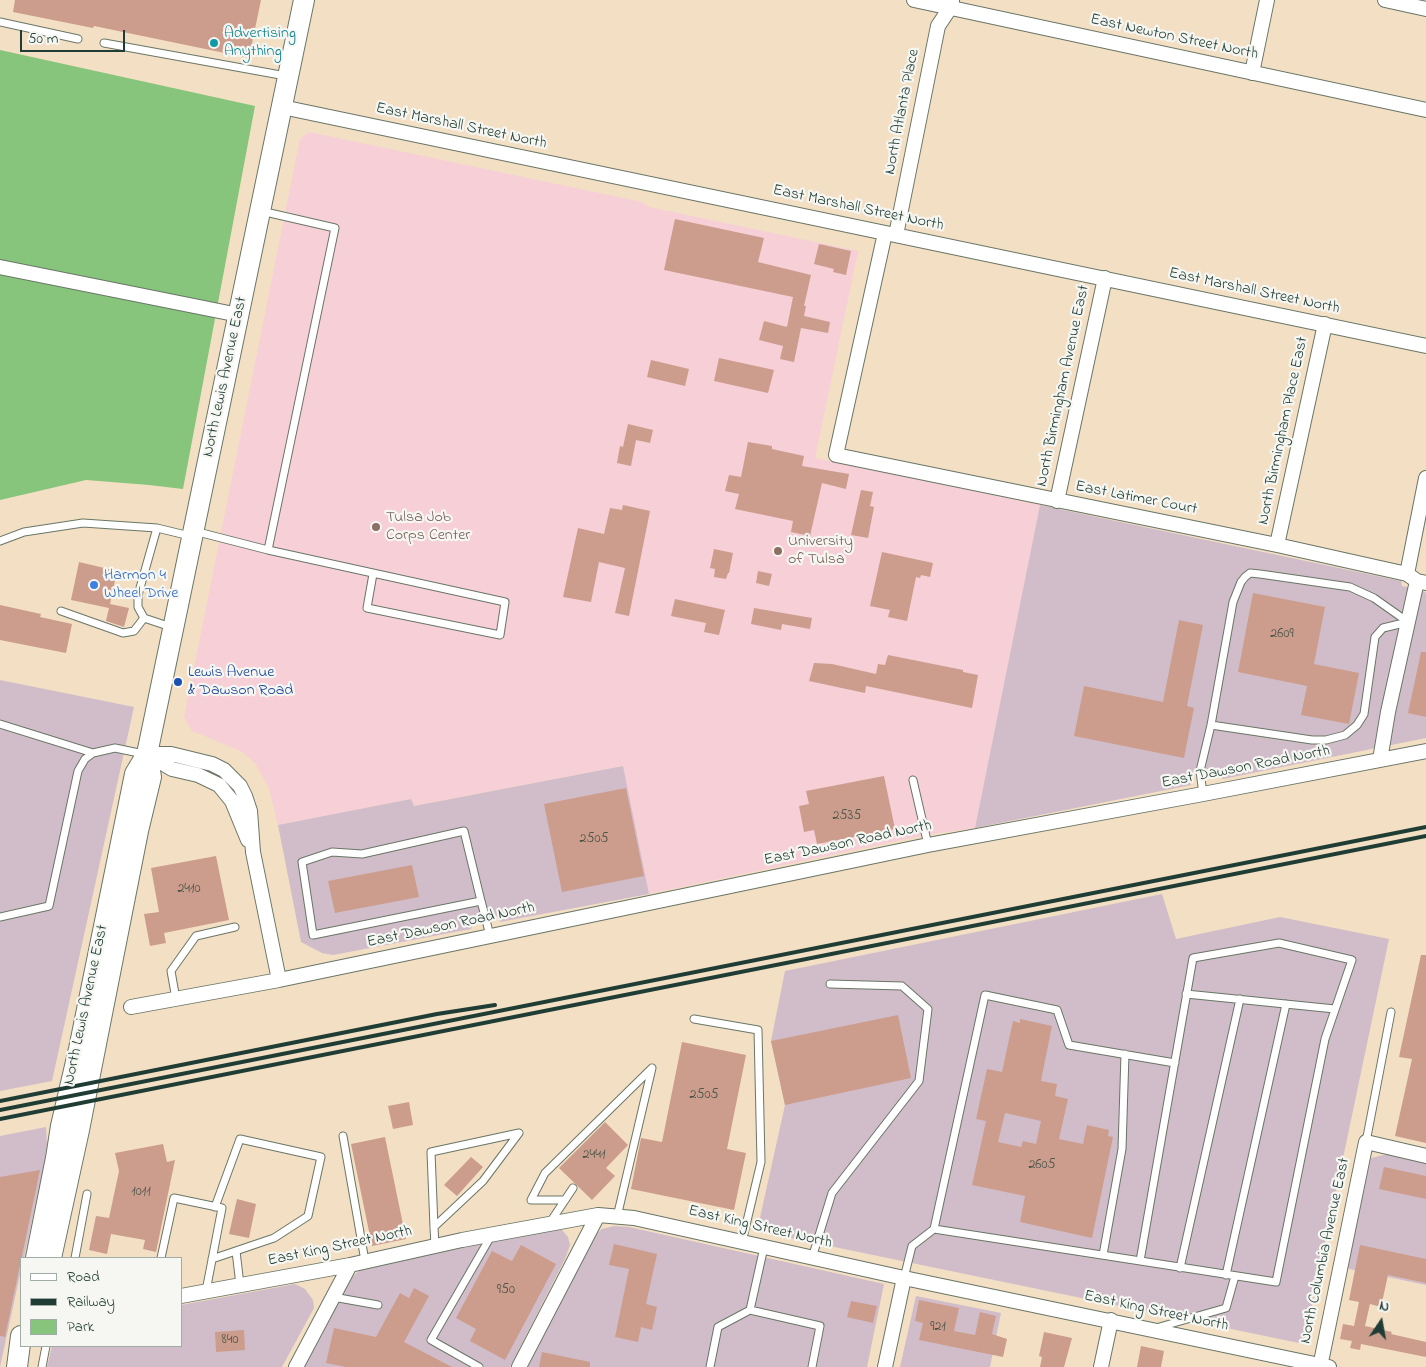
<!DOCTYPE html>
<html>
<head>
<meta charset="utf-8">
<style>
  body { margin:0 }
  #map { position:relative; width:1426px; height:1367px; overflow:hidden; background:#f3dfc3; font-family:"Indie Flower",sans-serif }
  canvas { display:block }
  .legend { position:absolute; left:20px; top:1257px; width:162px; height:90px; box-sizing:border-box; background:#f6f6f2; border:1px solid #a0aca6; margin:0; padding:6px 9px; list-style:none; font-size:15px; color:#1f3d34 }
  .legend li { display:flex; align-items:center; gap:10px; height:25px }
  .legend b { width:25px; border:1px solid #a0aca6 }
  .north { position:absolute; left:1356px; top:1297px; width:50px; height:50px; -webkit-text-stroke:4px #f6f6f2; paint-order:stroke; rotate:12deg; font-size:14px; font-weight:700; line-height:20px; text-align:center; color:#1f3d34 }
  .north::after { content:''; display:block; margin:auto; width:18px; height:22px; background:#1f3d34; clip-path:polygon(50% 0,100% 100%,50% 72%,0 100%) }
  .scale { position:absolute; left:20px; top:30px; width:105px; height:22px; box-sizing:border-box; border:2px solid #1f3d34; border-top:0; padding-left:6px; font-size:15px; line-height:18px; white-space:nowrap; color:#1f3d34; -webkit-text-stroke:4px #f6f6f2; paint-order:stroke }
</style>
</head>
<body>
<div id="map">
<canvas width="1426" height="1367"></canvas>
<ul class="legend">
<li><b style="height:6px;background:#fff"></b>Road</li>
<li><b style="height:6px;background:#1f3d34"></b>Railway</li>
<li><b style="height:14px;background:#87c57c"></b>Park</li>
</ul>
<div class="north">N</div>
<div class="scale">50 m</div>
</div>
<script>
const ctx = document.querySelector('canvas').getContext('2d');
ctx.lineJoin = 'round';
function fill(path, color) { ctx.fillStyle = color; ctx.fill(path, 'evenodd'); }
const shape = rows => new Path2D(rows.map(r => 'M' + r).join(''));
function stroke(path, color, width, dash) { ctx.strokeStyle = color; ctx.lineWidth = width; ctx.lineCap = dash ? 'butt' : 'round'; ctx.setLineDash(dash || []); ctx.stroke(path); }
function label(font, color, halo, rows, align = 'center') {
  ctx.font = font + ' "Indie Flower",sans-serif'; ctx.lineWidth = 4.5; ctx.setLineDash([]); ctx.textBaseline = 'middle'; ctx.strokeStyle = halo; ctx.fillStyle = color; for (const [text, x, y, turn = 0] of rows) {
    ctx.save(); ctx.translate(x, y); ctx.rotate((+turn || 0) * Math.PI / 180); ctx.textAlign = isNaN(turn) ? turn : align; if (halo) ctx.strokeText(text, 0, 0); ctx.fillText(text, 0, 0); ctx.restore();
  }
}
const built = shape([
  [309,132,642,202,649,207,858,251,815,458,1040,505,975,828,926,835,649,894,622,766,413,806,411,799,278,825,269,788,255,763,241,751,192,731,184,717,300,139]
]);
const industrial = shape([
  [1040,505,1401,581,1402,586,1422,590,1426,593,1426,738,1223,779,1210,770,1189,772,1191,785,975,828],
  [0,680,134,707,52,1081,0,1091],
  [623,766,649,894,500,922,495,914,476,918,471,929,333,955,322,953,301,942,278,825,411,799,414,806],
  [1162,894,1176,939,1280,917,1389,939,1304,1344,757,1231,785,1105,771,1041,785,971],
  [46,1127,47,1145,44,1165,24,1258,21,1258,21,1270,0,1367,0,1136],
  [1391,1153,1426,1161,1426,1285,1345,1268,1371,1158],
  [614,1226,629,1227,884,1284,867,1367,526,1367,592,1238,602,1229],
  [554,1229,562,1230,568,1237,570,1245,565,1259,510,1367,304,1367,349,1279,359,1271,369,1267],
  [295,1284,305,1289,313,1300,314,1308,282,1367,47,1367,52,1346,181,1346,181,1305],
  [916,1296,1001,1313,990,1367,900,1367]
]);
const green = shape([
  [0,50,255,106,183,489,149,485,86,480,0,500]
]);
const building = shape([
  [15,0,261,0,249,58,94,26,93,28,13,12],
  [675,219,764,238,758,262,811,275,804,306,806,306,804,316,830,322,828,333,801,328,794,362,780,359,783,346,759,340,764,321,787,327,793,297,664,270],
  [819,244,851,251,846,275,833,272,834,269,814,264],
  [719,358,774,370,768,393,714,381],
  [651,360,689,369,685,386,647,377],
  [628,424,653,430,650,443,636,440,631,466,617,463,620,446,623,447],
  [748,442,772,446,772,449,804,456,802,466,849,474,846,489,822,483,810,536,791,532,793,521,735,509,739,494,725,491,729,475,741,477],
  [861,490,873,492,870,506,874,507,868,538,851,535],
  [623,505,650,511,629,616,615,613,625,568,599,562,591,602,563,597,578,528,604,534,610,508,622,510],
  [714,549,733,553,729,573,728,573,726,579,714,577,715,569,710,568],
  [882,552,933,563,930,577,921,575,920,578,916,577,907,621,888,617,890,610,870,606],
  [79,562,117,571,110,604,129,608,124,627,106,621,109,608,71,600],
  [758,571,772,574,769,586,756,583],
  [1253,593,1325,607,1314,664,1359,673,1349,724,1301,715,1307,686,1238,672],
  [675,599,725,610,719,635,704,632,706,623,671,616],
  [0,605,41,614,40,617,72,624,66,653,0,640],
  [754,608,812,618,810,629,782,624,781,630,751,624],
  [1179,620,1203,625,1187,706,1194,708,1184,758,1074,736,1084,686,1163,702],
  [1421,652,1426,652,1426,717,1408,713],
  [888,655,963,670,963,672,978,675,972,708,866,686,865,693,809,681,814,663,832,664,876,674,878,664,885,665],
  [884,776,895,829,817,844,814,830,804,832,799,806,809,804,806,791],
  [626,788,644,876,562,892,544,804],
  [216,856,229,920,164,933,166,943,150,946,144,914,159,912,151,868],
  [412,865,419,897,335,913,328,881],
  [1421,955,1426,955,1426,1143,1395,1136,1412,1059,1399,1057],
  [898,1015,911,1078,785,1105,771,1041],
  [1020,1019,1052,1026,1041,1081,1057,1084,1055,1096,1068,1099,1059,1139,1083,1144,1087,1125,1109,1130,1108,1136,1113,1137,1092,1238,1020,1222,1025,1196,972,1185,986,1121,976,1119,987,1069,1002,1072,1013,1021,1020,1023],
  [1005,1113,1041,1121,1036,1144,1023,1141,1021,1147,998,1142],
  [682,1042,746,1055,727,1149,746,1153,734,1210,631,1189,641,1138,662,1142],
  [409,1102,413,1125,393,1129,388,1106],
  [605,1122,628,1145,606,1168,615,1176,592,1200,559,1168],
  [385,1137,406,1239,372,1246,351,1144],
  [163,1144,167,1162,175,1160,156,1252,143,1249,145,1240,111,1234,107,1254,89,1250,96,1216,109,1218,119,1171,115,1153],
  [471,1157,483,1167,457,1196,444,1185],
  [1384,1167,1426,1176,1426,1199,1379,1189],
  [40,1170,5,1337,0,1336,0,1177],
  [237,1199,256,1204,249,1238,229,1234],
  [614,1244,657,1254,646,1304,657,1307,652,1330,641,1327,638,1342,615,1337,629,1269,609,1265],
  [521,1245,556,1264,505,1360,470,1341,476,1329,456,1318,492,1251,512,1261],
  [1360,1245,1426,1259,1426,1283,1388,1275,1381,1307,1370,1304,1365,1326,1392,1332,1391,1334,1426,1342,1426,1357,1361,1344,1360,1350,1350,1348,1352,1341,1340,1339,1343,1324,1354,1326,1359,1302,1349,1300],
  [414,1288,429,1296,404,1342,452,1367,346,1367,326,1363,334,1328,376,1337,400,1293,409,1298],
  [919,1300,959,1308,954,1331,975,1335,980,1312,996,1316,992,1334,1007,1339,1003,1357,919,1340,923,1323,915,1321],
  [851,1301,877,1306,873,1323,847,1317],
  [244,1330,245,1350,216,1352,215,1332],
  [1044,1332,1072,1338,1064,1367,1040,1367,1042,1357,1039,1356],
  [1141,1346,1164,1351,1161,1367,1137,1367],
  [542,1352,590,1362,590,1367,539,1367]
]);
const service = shape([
  [0,22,78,39],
  [104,43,286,76],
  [157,528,138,595,138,607,144,618,171,627],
  [194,531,268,550,335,228,261,211],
  [0,541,24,532,83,523,157,528,190,536],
  [268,550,505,602,500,635,367,608,373,574],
  [61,611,123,633,134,631,144,618],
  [0,724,93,753],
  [1211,725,1312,740,1326,740,1345,735,1357,725,1364,714,1375,637,1383,628,1408,622],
  [913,780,928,845],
  [1203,794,1200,771,1211,725,1233,602,1241,582,1245,577,1250,573,1260,574,1350,587,1374,598,1408,622],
  [481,901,313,935,302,862,332,852,362,854,464,831,481,901,485,916,490,936],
  [0,917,49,906,78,771,85,759,93,753,115,748,144,754],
  [1186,994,1335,1009],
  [176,999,171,971,196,936,235,927],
  [694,1019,758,1030,761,1162,742,1242],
  [343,1136,365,1261],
  [1366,1142,1391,1012],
  [565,1200,531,1200,545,1173,652,1068,617,1217],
  [549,1224,573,1188],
  [434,1227,483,1181,519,1133,431,1152,434,1227,435,1246],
  [934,1229,1276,1282,1325,1039,1352,960,1279,943,1193,958,1140,1261],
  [236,1251,240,1285],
  [1103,1255,1122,1149,1125,1054],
  [75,1258,87,1194],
  [161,1258,174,1198,222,1208,206,1291],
  [812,1258,832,1193,919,1081,928,1009,902,986,830,984],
  [212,1259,274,1238,308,1216,321,1157,240,1139,215,1207],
  [1180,1268,1240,999],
  [1226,1275,1286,1004],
  [904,1278,912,1246,934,1229,985,995,1057,1010,1069,1045,1175,1063],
  [333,1297,378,1305],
  [750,1310,764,1247],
  [1156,1328,1226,1308,1235,1276],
  [42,1367,46,1346],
  [479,1367,431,1340,491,1236],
  [710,1367,718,1327,750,1310,820,1326,812,1367]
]);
const minor = shape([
  [914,0,1426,110],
  [1385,0,1426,9],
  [1252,73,1267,0],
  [282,107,1426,346],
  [885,233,836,455,1277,545,1407,574,1417,581,1426,583],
  [896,235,938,26,950,8,952,1],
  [0,267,239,315],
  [1057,501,1105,278],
  [1277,545,1325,324],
  [1407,574,1426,478],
  [147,754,171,754,212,764,224,770,240,786,245,796,250,811,253,852,279,980],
  [147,754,172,769,198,775,219,785,232,801,248,840],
  [1380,760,1388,712,1417,581],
  [131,1007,279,980,928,845,1203,794,1426,751],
  [181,1296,350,1265,462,1240,598,1215,634,1218,904,1278,1329,1367],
  [296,1367,350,1265],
  [519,1367,598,1215],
  [885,1367,904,1278],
  [1101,1367,1111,1320],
  [1320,1367,1366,1142,1426,1156]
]);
const secondary = shape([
  [36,1258,56,1158,61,1126,79,1049,135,774,147,754,304,0],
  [51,1258,79,1130,138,831,151,777,147,754],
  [17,1367,21,1336]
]);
const rail = shape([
  [0,1101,437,1014,495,1005],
  [0,1110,1426,827],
  [0,1119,1426,836]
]);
const markers = [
  [214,43,5,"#0f9aa8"],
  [376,527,5,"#8d6e63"],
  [778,551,5,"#8d6e63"],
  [94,585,5,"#3f7fe0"],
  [178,682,5,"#1a4fb4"]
];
const numberNames = [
  ["2609",1282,635],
  ["2535",847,817],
  ["2505",594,840],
  ["2410",189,890],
  ["2505",704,1096],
  ["2441",594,1156],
  ["2605",1042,1166],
  ["1011",141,1193],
  ["950",506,1291],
  ["921",938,1328],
  ["840",230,1341]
];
const cultureNames = [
  ["Advertising",224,34],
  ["Anything",224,52]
];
const streetNames = [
  ["East Newton Street North",1174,38,12],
  ["North Atlanta Place",903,112,-79],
  ["East Marshall Street North",461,127,12],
  ["East Marshall Street North",858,209,12],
  ["East Marshall Street North",1254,292,12],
  ["North Lewis Avenue East",226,377,-78],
  ["North Birmingham Avenue East",1064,386,-78],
  ["North Birmingham Place East",1284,431,-78],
  ["East Latimer Court",1136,499,11],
  ["East Dawson Road North",1246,768,-11],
  ["East Dawson Road North",848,844,-12],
  ["East Dawson Road North",451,926,-12],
  ["North Lewis Avenue East",87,1005,-78],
  ["East King Street North",760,1228,13],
  ["East King Street North",340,1247,-12],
  ["North Columbia Avenue East",1326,1251,-78],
  ["East King Street North",1156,1312,12]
];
const educationNames = [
  ["Tulsa Job",386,518],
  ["Corps Center",386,536],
  ["University",788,542],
  ["of Tulsa",788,560]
];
const shopNames = [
  ["Harmon 4",104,576],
  ["Wheel Drive",104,594]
];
const transitNames = [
  ["Lewis Avenue",188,673],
  ["& Dawson Road",188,691]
];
fill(built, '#f6cfd7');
fill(industrial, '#d1bdc9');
fill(green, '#87c57c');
fill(building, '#cc9d8c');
stroke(service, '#697666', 9);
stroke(minor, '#697666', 16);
stroke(secondary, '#697666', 22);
stroke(service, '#fff', 7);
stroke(minor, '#fff', 14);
stroke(secondary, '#fff', 20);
stroke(rail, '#1f3d34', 4);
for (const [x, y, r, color] of markers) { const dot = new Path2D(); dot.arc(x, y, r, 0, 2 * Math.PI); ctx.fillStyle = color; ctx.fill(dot); stroke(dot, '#f6f6f2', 2); }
label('14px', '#4a554a', null, numberNames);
label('16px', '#0d838f', '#f6f6f2', cultureNames, 'left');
label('16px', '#1f3d34', '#f6f6f2', streetNames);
label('16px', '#785e54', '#f6f6f2', educationNames, 'left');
label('16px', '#366cbe', '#f6f6f2', shopNames, 'left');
label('16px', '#164399', '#f6f6f2', transitNames, 'left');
</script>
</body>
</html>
